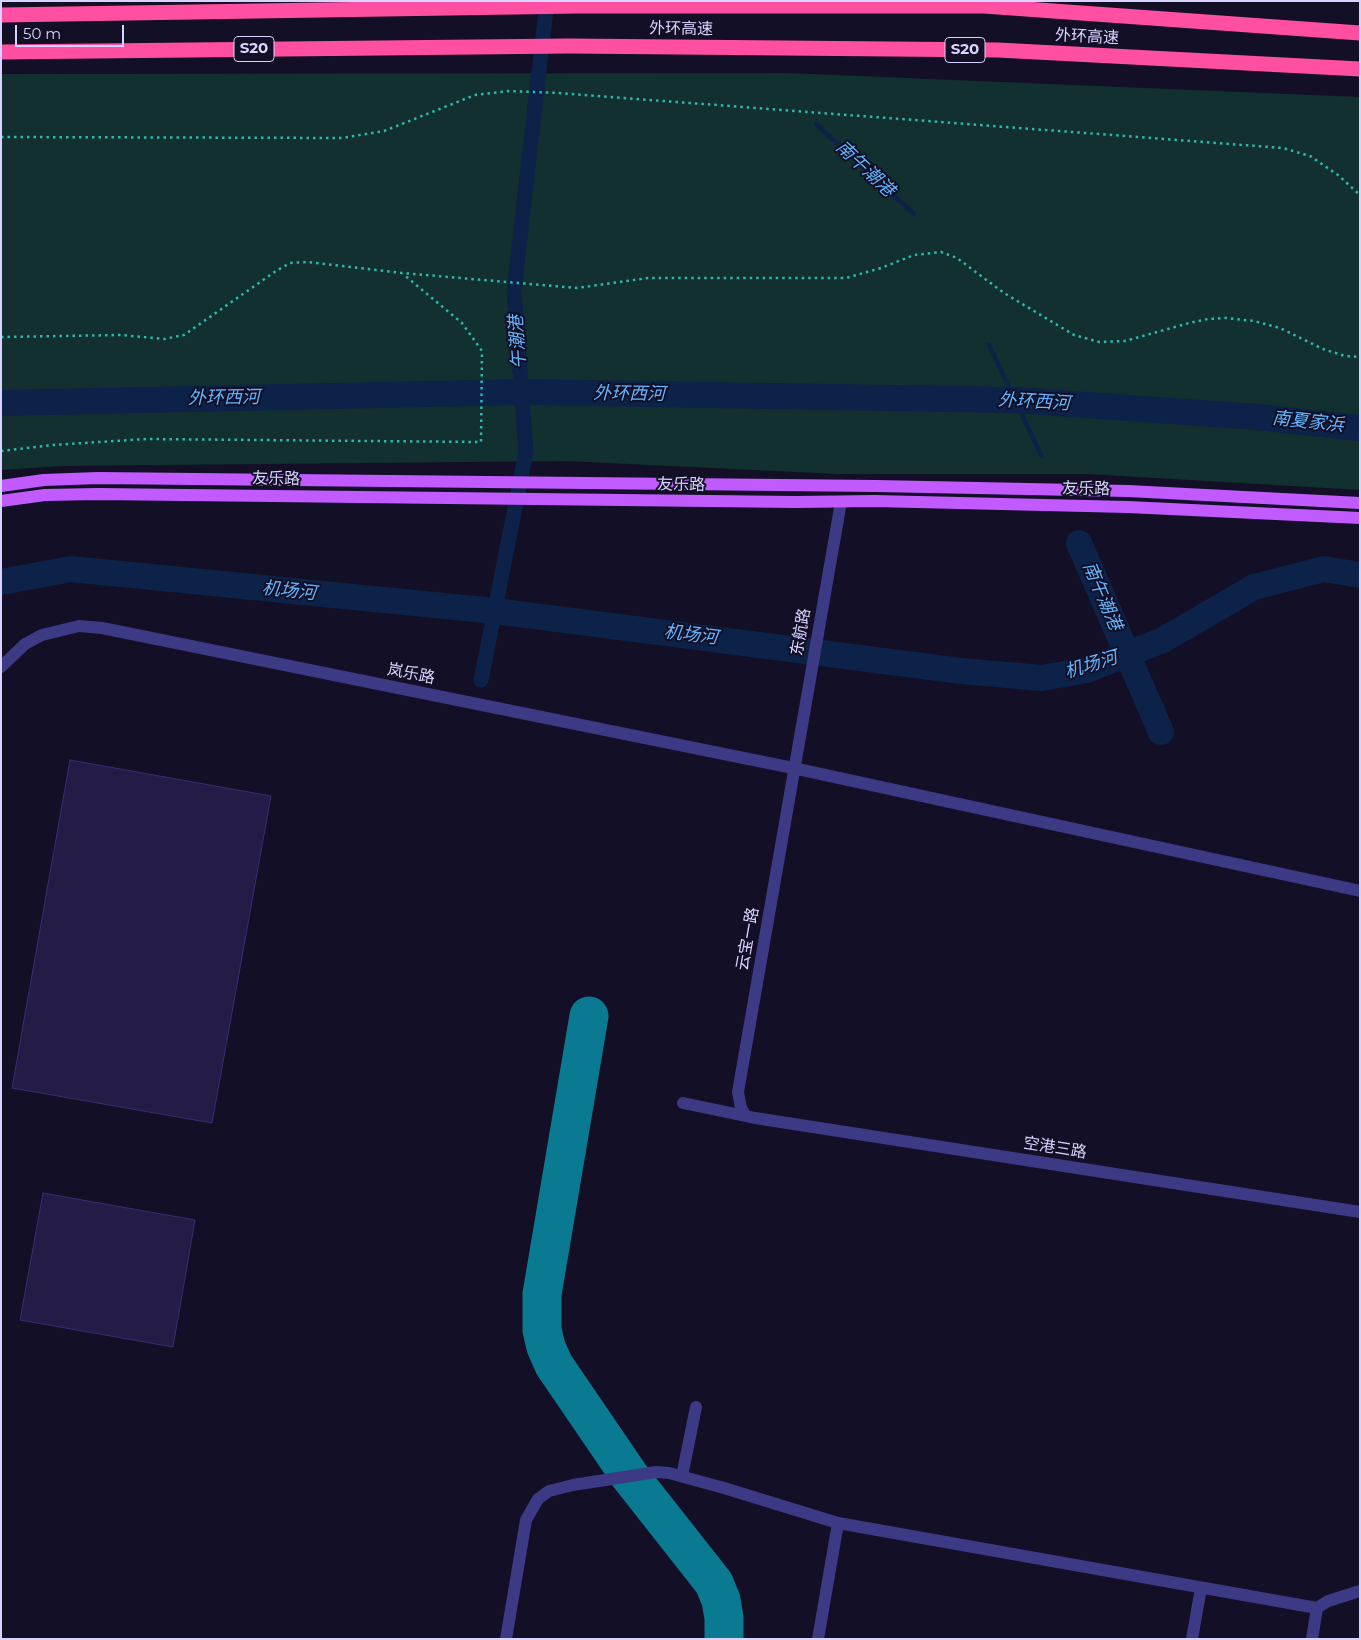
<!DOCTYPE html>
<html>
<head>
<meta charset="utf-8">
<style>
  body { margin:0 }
  #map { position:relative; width:1361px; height:1640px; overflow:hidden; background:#130f26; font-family:Montserrat,sans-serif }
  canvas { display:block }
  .frame { position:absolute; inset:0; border:2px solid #d9d4ff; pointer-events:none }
  .scale { position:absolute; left:15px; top:25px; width:109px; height:22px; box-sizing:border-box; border:2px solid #d9d4ff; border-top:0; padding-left:6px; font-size:15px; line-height:18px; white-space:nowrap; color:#d9d4ff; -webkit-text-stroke:4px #130f26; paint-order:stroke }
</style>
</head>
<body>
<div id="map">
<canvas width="1361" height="1640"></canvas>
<div class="frame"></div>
<div class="scale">50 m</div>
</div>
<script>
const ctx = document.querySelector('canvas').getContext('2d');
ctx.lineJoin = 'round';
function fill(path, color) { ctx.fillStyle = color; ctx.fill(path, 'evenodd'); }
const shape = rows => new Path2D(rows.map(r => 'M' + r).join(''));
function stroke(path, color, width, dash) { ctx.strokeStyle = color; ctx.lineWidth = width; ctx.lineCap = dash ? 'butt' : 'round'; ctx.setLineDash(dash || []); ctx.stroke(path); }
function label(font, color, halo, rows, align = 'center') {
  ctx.font = font + ' Montserrat,"Noto Sans SC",sans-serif'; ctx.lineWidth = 4; ctx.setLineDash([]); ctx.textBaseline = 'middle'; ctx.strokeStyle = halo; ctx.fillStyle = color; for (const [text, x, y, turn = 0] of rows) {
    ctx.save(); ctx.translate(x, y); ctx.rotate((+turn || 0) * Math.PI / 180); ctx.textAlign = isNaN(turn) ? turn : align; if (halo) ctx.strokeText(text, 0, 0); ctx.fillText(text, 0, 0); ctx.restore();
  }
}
const green = shape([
  [787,73,1360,97,1360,490,1087,474,837,474,567,461,63,466,1,470,1,74]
]);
const stream = shape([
  [816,124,914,214],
  [989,345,1041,455]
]);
const canal = shape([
  [481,680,526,452,514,290,547,1]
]);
const river = shape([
  [1,403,523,392,1014,400,1257,417,1360,428],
  [1079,543,1161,732],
  [1,582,71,569,495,611,961,671,1042,678,1087,670,1163,640,1254,587,1324,569,1360,575]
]);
const taxiway = shape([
  [589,1016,542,1294,542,1330,546,1347,554,1365,629,1475,714,1583,721,1600,724,1618,724,1639]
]);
const building = shape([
  [70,760,271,796,212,1123,12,1088,70,760],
  [43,1193,195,1220,173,1347,20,1320,43,1193]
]);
const path = shape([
  [1,137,342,138,384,131,475,95,510,91,558,93,1283,148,1310,156,1338,175,1360,195],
  [1,337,121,335,164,339,184,335,276,271,290,263,307,262,402,273,577,288,648,278,846,278,881,268,914,255,941,252,957,258,1004,293,1074,335,1099,342,1125,341,1189,323,1208,319,1226,318,1254,321,1280,328,1323,349,1345,356,1360,357],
  [1,451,53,445,146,439,481,442,482,351,462,323,403,274]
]);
const minor = shape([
  [1,667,25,644,42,635,79,626,102,628,793,768,1360,891],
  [683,1103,755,1118,1360,1212],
  [745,1115,741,1108,738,1092,841,502],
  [682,1476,696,1407],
  [506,1639,526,1520,538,1499,549,1491,573,1485,656,1472,669,1473,724,1488,838,1523,1317,1608],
  [818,1639,838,1523],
  [1192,1639,1201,1588],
  [1312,1639,1317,1608,1328,1601,1360,1591]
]);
const major = shape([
  [1,486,44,480,98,478,876,486,1128,491,1360,503],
  [1,501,45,495,98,494,796,502,875,501,1128,507,1360,518]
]);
const highway = shape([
  [1,15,578,6,984,6,1360,33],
  [1,52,569,46,998,50,1360,69]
]);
const shields = [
  [254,49,40],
  [965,50,40]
];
const shieldNames = [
  ["S20",254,49],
  ["S20",965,50]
];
const streetNames = [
  ["外环高速",681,29,1],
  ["外环高速",1087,37,3],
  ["友乐路",276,479,1],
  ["友乐路",681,485,1],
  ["友乐路",1086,489,1],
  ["东航路",801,632,-80],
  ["岚乐路",411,674,11],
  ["云宝一路",748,939,-80],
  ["空港三路",1055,1148,9]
];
const waterNames = [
  ["南午潮港",865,169,43],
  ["午潮港",518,342,-94],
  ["外环西河",629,394,1],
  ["外环西河",224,398,-1],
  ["外环西河",1034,402,3],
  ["南夏家浜",1308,422,6],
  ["机场河",289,591,6],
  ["南午潮港",1102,596,67],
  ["机场河",691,635,7],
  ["机场河",1091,665,-17]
];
fill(green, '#12302f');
stroke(stream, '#0c2248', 4.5);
stroke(canal, '#0c2248', 15);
stroke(river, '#0c2248', 26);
stroke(taxiway, '#0a7a92', 39);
fill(building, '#241b47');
stroke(building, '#3b2d73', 1);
stroke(path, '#2fb8b0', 2.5, [2.5, 4]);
stroke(minor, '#3d3a85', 12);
stroke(major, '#c25bff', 12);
stroke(highway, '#ff4fa3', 15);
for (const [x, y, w] of shields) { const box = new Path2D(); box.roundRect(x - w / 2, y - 12.5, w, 25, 4); ctx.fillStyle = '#130f26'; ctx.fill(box); stroke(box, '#d9d4ff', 1); }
label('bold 15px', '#d9d4ff', null, shieldNames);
label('16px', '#d9d4ff', '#130f26', streetNames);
label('italic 18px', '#62b6ff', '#130f26', waterNames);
</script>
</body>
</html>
